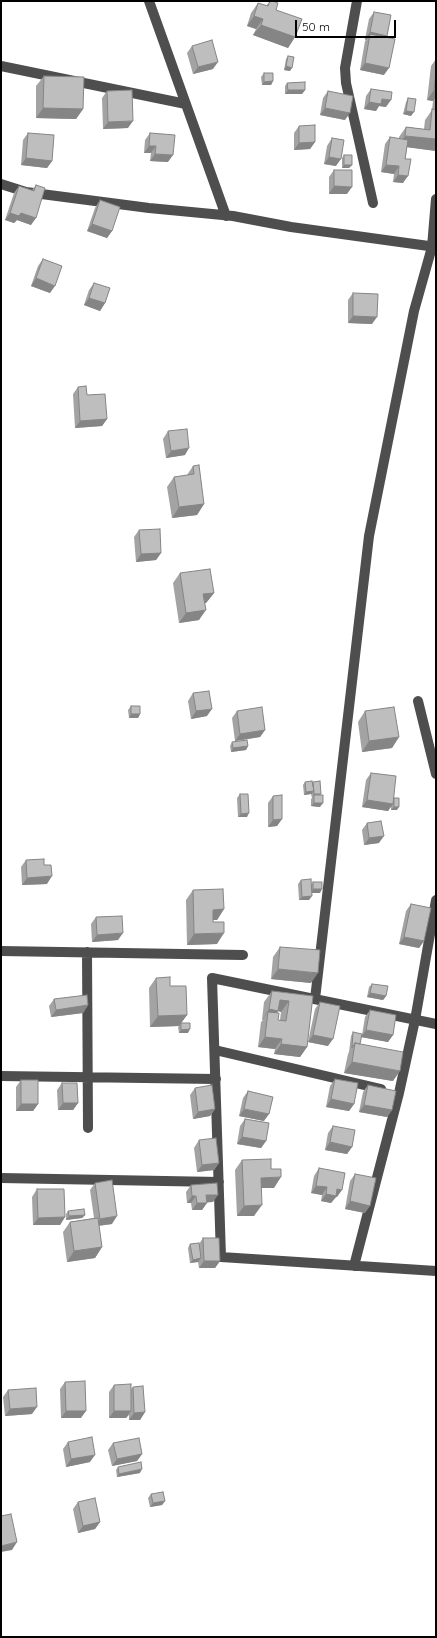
<!DOCTYPE html>
<html>
<head>
<meta charset="utf-8">
<style>
  body { margin:0 }
  #map { position:relative; width:437px; height:1638px; overflow:hidden; background:#fff; font-family:Quicksand,sans-serif }
  canvas { display:block }
  .frame { position:absolute; inset:0; border:2px solid #000; pointer-events:none }
  .scale { position:absolute; left:295px; top:20px; width:101px; height:18px; box-sizing:border-box; border:2px solid #000; border-top:0; padding-left:5px; font-size:12px; line-height:14px; white-space:nowrap; color:#000; -webkit-text-stroke:3px #fff; paint-order:stroke }
</style>
</head>
<body>
<div id="map">
<canvas width="437" height="1638"></canvas>
<div class="frame"></div>
<div class="scale">50 m</div>
</div>
<script>
const ctx = document.querySelector('canvas').getContext('2d');
ctx.lineJoin = 'round';
const shape = rows => new Path2D(rows.map(r => 'M' + r).join(''));
function stroke(path, color, width, dash) { ctx.strokeStyle = color; ctx.lineWidth = width; ctx.lineCap = dash ? 'butt' : 'round'; ctx.setLineDash(dash || []); ctx.stroke(path); }
function fill(path, color) { ctx.fillStyle = color; ctx.fill(path, 'evenodd'); }
const minor = shape([
  [149,1,226,216],
  [357,1,345,68,346,83,373,203],
  [1,66,186,104],
  [1,184,26,192,149,208,233,216,291,227,436,247],
  [418,701,436,774],
  [1,951,243,955],
  [87,952,88,1128],
  [315,999,369,536,414,311,432,247,436,199],
  [436,1024,212,978,221,1257,436,1271],
  [215,1050,381,1089],
  [1,1076,216,1079],
  [1,1178,219,1182],
  [354,1266,399,1093,415,1020,436,900]
]);
const wall = shape([
  [270,1,273,1,276,10,295,37,288,48,253,35,256,29,247,26,251,13,258,3,266,6],
  [374,12,387,36,386,37,384,75,360,70,365,41,366,40,365,39,369,19],
  [192,46,213,69,193,74,187,53],
  [288,56,290,71,284,70,286,59],
  [436,59,436,151,407,147,403,183,393,182,394,174,381,172,385,144,390,137,399,139,399,137,406,127,424,129,425,120,432,110,433,101,427,100,431,66],
  [264,73,273,81,271,85,262,85,261,77],
  [44,76,83,109,76,119,36,118,36,86],
  [287,83,305,90,302,94,285,94,285,86],
  [371,89,386,107,379,106,376,111,364,109,366,96],
  [107,91,128,128,103,129,102,98],
  [328,91,345,120,320,115,323,98],
  [408,98,411,116,403,114,406,102],
  [299,126,315,142,310,149,294,150,294,133],
  [28,133,52,161,47,168,21,165,23,140],
  [150,133,168,162,150,161,151,153,144,153,145,140],
  [332,138,336,166,324,164,327,146],
  [344,155,352,165,349,168,342,168,342,158],
  [334,170,347,194,329,194,329,177],
  [36,185,31,225,17,220,14,223,5,220,14,193,19,186,32,190],
  [100,200,112,231,107,238,87,231,95,208],
  [43,259,50,293,31,286,38,266],
  [94,283,105,303,100,311,84,305,89,290],
  [353,293,372,324,348,323,348,300],
  [78,387,87,395,107,419,102,426,75,428,73,394],
  [168,431,185,455,166,458,163,439],
  [193,466,204,504,197,515,172,518,167,487,174,477,187,475],
  [139,530,161,553,156,560,136,562,134,537],
  [180,573,214,593,206,603,205,603,199,620,179,623,173,583],
  [193,693,207,716,191,719,188,701],
  [131,706,140,714,138,718,129,718,128,710],
  [237,711,265,730,260,737,235,741,232,718],
  [365,711,399,737,392,748,362,752,358,722],
  [232,742,248,746,246,750,231,752,230,746],
  [371,773,394,798,397,810,391,810,391,806,388,811,362,807,366,780],
  [305,782,312,783,313,782,321,794,320,795,320,807,311,806,311,799,312,798,311,794,304,795,303,785],
  [240,794,247,817,238,817,237,798],
  [273,796,282,819,277,826,268,827,268,803],
  [367,823,379,843,364,845,362,830],
  [26,860,47,884,22,885,21,867],
  [301,880,311,885,313,882,320,893,311,893,309,900,299,900,298,884],
  [193,890,224,909,217,920,213,920,217,944,187,945,186,900],
  [411,904,424,941,419,948,399,944,406,911],
  [96,917,118,940,92,942,91,924],
  [280,947,311,983,271,979,273,957],
  [156,978,170,986,187,1015,181,1023,188,1033,179,1033,178,1027,179,1026,150,1027,149,988],
  [372,984,386,996,383,1000,367,997,369,987],
  [272,991,313,996,307,1047,300,1057,274,1054,275,1049,258,1047,261,1022,263,1020,262,1020,264,1002],
  [278,1011,281,1012,280,1020,278,1020,277,1013],
  [54,999,88,1005,83,1013,51,1017,49,1006],
  [320,1002,328,1046,308,1042,315,1009],
  [370,1010,393,1035,388,1042,361,1037,360,1044,393,1081,344,1073,348,1054,349,1052,351,1036,353,1032,362,1035,365,1017],
  [335,1079,354,1104,349,1111,326,1107,330,1086],
  [21,1080,38,1104,33,1111,16,1111,16,1087],
  [62,1083,78,1103,73,1110,58,1110,57,1090],
  [368,1085,392,1110,387,1117,359,1112,363,1092],
  [195,1088,215,1109,210,1116,193,1119,190,1095],
  [248,1091,264,1121,239,1116,243,1098],
  [245,1119,266,1141,261,1148,237,1144,240,1126],
  [333,1126,352,1147,347,1154,325,1150,328,1133],
  [199,1140,219,1163,214,1170,197,1172,194,1148],
  [242,1160,271,1169,274,1188,261,1188,254,1216,237,1216,235,1170],
  [319,1168,337,1197,336,1197,331,1203,321,1201,322,1195,311,1193,314,1176],
  [355,1174,365,1213,345,1209,350,1181],
  [95,1183,112,1224,99,1226,102,1247,95,1258,67,1262,63,1232,70,1222,94,1218,90,1190],
  [191,1185,213,1202,207,1202,202,1210,192,1210,191,1203,187,1203,186,1192],
  [37,1189,65,1217,60,1225,33,1225,32,1197],
  [68,1211,85,1215,82,1218,66,1220,66,1214],
  [203,1238,220,1261,215,1268,199,1268,198,1262,190,1263,188,1248,190,1244,199,1244],
  [65,1382,81,1418,61,1418,60,1389],
  [114,1385,131,1389,133,1387,145,1412,140,1420,129,1420,129,1415,126,1418,109,1418,109,1392],
  [8,1390,32,1414,5,1416,3,1397],
  [68,1442,90,1462,66,1467,63,1449],
  [113,1443,142,1454,137,1461,112,1466,108,1450],
  [118,1467,140,1473,117,1477,116,1470],
  [151,1494,165,1501,162,1505,150,1507,148,1498],
  [78,1502,100,1522,95,1529,78,1533,73,1509]
]);
const shadedWall = shape([
  [254,16,263,19,256,29,247,26],
  [261,25,295,37,288,48,253,35],
  [370,32,387,36,382,43,370,34,366,40,365,39],
  [218,62,213,69,193,74,198,67],
  [365,63,389,68,384,75,360,70],
  [286,66,292,68,290,71,284,70],
  [273,81,271,85,262,85,264,82],
  [288,90,305,90,302,94,285,94],
  [434,90,436,90,436,97,433,101,427,100],
  [382,99,391,100,386,107,379,106,376,111,364,109,369,102],
  [43,108,83,109,76,119,36,118],
  [325,108,350,113,345,120,320,115],
  [406,111,414,112,411,116,403,114],
  [133,121,128,128,103,129,108,122],
  [405,136,436,139,436,151,398,146],
  [315,142,310,149,294,150,299,143],
  [149,146,156,146,151,153,144,153],
  [155,154,173,155,168,162,150,161],
  [329,157,341,159,336,166,324,164],
  [26,158,52,161,47,168,21,165],
  [344,165,352,165,349,168,342,168],
  [386,165,399,166,394,174,381,172],
  [398,175,408,176,403,183,393,182],
  [334,186,352,187,347,194,329,194],
  [10,213,21,213,36,218,31,225,17,220,14,223,5,220],
  [92,224,112,231,107,238,87,231],
  [36,278,55,286,50,293,31,286],
  [89,298,105,303,100,311,84,305],
  [353,316,377,317,372,324,348,323],
  [107,419,102,426,75,428,80,421],
  [189,448,185,455,166,458,171,451],
  [204,504,197,515,172,518,179,507],
  [161,553,156,560,136,562,141,554],
  [214,593,206,603,196,604,203,594],
  [206,610,199,620,179,623,186,613],
  [212,709,207,716,191,719,196,711],
  [131,714,140,714,138,718,129,718],
  [265,730,260,737,235,741,240,734],
  [399,737,392,748,362,752,369,741],
  [248,746,246,750,231,752,233,748],
  [314,791,311,794,304,795,306,792],
  [367,800,393,804,388,811,362,807],
  [314,803,323,803,320,807,311,806],
  [394,807,399,807,397,810,391,810],
  [249,813,247,817,238,817,241,814],
  [282,819,277,826,268,827,273,820],
  [384,836,379,843,364,845,369,838],
  [52,876,47,884,22,885,27,878],
  [313,889,322,889,320,893,311,893],
  [312,896,309,900,299,900,302,897],
  [224,909,217,920,206,920,213,910],
  [123,933,118,940,92,942,97,935],
  [224,933,217,944,187,945,194,934],
  [404,937,424,941,419,948,399,944],
  [278,969,318,973,311,983,271,979],
  [370,993,386,996,383,1000,367,997],
  [280,1000,289,1001,281,1012,278,1011,271,1021,268,1012,262,1020,269,1009],
  [88,1005,83,1013,51,1017,56,1010],
  [187,1015,179,1026,150,1027,158,1016],
  [190,1029,188,1033,179,1033,181,1030],
  [366,1030,393,1035,388,1042,361,1037],
  [313,1035,333,1039,328,1046,308,1042],
  [265,1037,282,1039,275,1049,258,1047],
  [281,1044,307,1047,300,1057,274,1054],
  [352,1062,400,1071,393,1081,344,1073],
  [331,1099,354,1104,349,1111,326,1107],
  [63,1103,78,1103,73,1110,58,1110],
  [21,1104,38,1104,33,1111,16,1111],
  [364,1105,392,1110,387,1117,359,1112],
  [215,1109,210,1116,193,1119,198,1112],
  [244,1109,269,1114,264,1121,239,1116],
  [242,1137,266,1141,261,1148,237,1144],
  [330,1142,352,1147,347,1154,325,1150],
  [219,1163,214,1170,197,1172,202,1165],
  [281,1177,274,1188,254,1188,261,1178],
  [316,1186,327,1187,322,1195,311,1193],
  [337,1189,342,1190,337,1197,336,1197,331,1203,321,1201,326,1194],
  [206,1195,218,1195,213,1202,201,1203],
  [192,1196,196,1196,191,1203,187,1203],
  [350,1201,370,1206,365,1213,345,1209],
  [197,1203,207,1203,202,1210,192,1210],
  [262,1205,254,1216,237,1216,244,1206],
  [85,1215,82,1218,66,1220,69,1216],
  [117,1216,112,1224,95,1226,100,1219],
  [65,1217,60,1225,33,1225,38,1218],
  [102,1247,95,1258,67,1262,74,1251],
  [201,1258,198,1262,190,1263,193,1260],
  [204,1261,220,1261,215,1268,199,1268],
  [37,1407,32,1414,5,1416,10,1409],
  [66,1411,86,1411,81,1418,61,1418],
  [114,1411,131,1411,126,1418,109,1418],
  [145,1412,140,1420,129,1420,134,1413],
  [142,1454,137,1461,112,1466,117,1459],
  [95,1455,90,1462,66,1467,71,1459],
  [142,1469,140,1473,117,1477,119,1474],
  [165,1501,162,1505,150,1507,153,1503],
  [100,1522,95,1529,78,1533,83,1526],
  [17,1542,12,1550,1,1552,1,1546]
]);
const building = shape([
  [270,1,273,1,278,3,276,10,302,19,295,37,261,25,263,19,254,16,258,3,268,6,270,1],
  [374,12,391,15,387,36,370,32,374,12],
  [370,34,395,39,389,68,365,63,370,34],
  [212,40,218,62,198,67,192,46,212,40],
  [288,56,294,57,292,68,286,66,288,56],
  [264,73,273,73,273,81,264,82,264,73],
  [436,73,436,90,434,90,436,73],
  [44,76,84,77,83,109,43,108,44,76],
  [305,82,305,90,288,90,287,83,305,82],
  [371,89,392,92,391,100,382,99,381,104,369,102,371,89],
  [132,90,133,121,108,122,107,91,132,90],
  [328,91,353,96,350,113,325,108,328,91],
  [408,98,416,99,414,112,406,111,408,98],
  [432,109,436,110,436,139,405,136,406,127,430,130,432,109],
  [315,125,315,142,299,143,299,126,315,125],
  [28,133,54,135,52,161,26,158,28,133],
  [150,133,175,135,173,155,155,154,156,146,149,146,150,133],
  [390,137,408,140,405,159,411,159,408,176,398,175,399,166,386,165,390,137],
  [332,138,344,140,341,159,329,157,332,138],
  [344,155,352,155,352,165,344,165,344,155],
  [334,170,352,170,352,187,334,186,334,170],
  [36,185,45,188,36,218,21,213,19,216,10,213,19,186,34,191,36,185],
  [100,200,120,207,112,231,92,224,100,200],
  [43,259,62,266,55,286,36,278,43,259],
  [94,283,110,288,105,303,89,298,94,283],
  [353,293,378,294,377,317,353,316,353,293],
  [86,386,87,395,105,394,107,419,80,421,78,387,86,386],
  [187,429,189,448,171,451,168,431,187,429],
  [199,465,204,504,179,507,174,477,194,474,193,466,199,465],
  [160,529,161,553,141,554,139,530,160,529],
  [210,569,214,593,203,594,206,610,186,613,180,573,210,569],
  [209,691,212,709,196,711,193,693,209,691],
  [131,706,140,706,140,714,131,714,131,706],
  [262,707,265,730,240,734,237,711,262,707],
  [394,707,399,737,369,741,365,711,394,707],
  [247,740,248,746,233,748,232,742,247,740],
  [371,773,396,776,393,804,367,800,371,773],
  [312,781,314,791,306,792,305,782,312,781],
  [320,781,321,794,314,794,313,782,320,781],
  [240,794,248,794,249,813,241,814,240,794],
  [282,795,282,819,273,820,273,796,282,795],
  [314,795,323,795,323,803,314,803,314,795],
  [394,798,399,798,399,807,394,807,394,798],
  [381,821,384,836,369,838,367,823,381,821],
  [44,859,44,865,51,865,52,876,27,878,26,860,44,859],
  [311,879,312,896,302,897,301,880,311,879],
  [313,882,322,882,322,889,313,889,313,882],
  [223,889,224,909,213,910,213,922,224,922,224,933,194,934,193,890,223,889],
  [411,904,431,908,424,941,404,937,411,904],
  [122,916,123,933,97,935,96,917,122,916],
  [280,947,320,950,318,973,278,969,280,947],
  [170,977,170,986,186,986,187,1015,158,1016,156,978,170,977],
  [372,984,388,986,386,996,370,993,372,984],
  [272,991,313,996,307,1047,281,1044,282,1039,265,1037,268,1012,279,1013,278,1020,286,1021,289,1001,280,1000,278,1011,269,1009,272,991],
  [87,995,88,1005,56,1010,54,999,87,995],
  [320,1002,340,1006,333,1039,313,1035,320,1002],
  [370,1010,396,1015,393,1035,366,1030,370,1010],
  [181,1023,190,1023,190,1029,181,1030,181,1023],
  [353,1032,362,1034,360,1044,355,1043,352,1048,353,1032],
  [355,1043,403,1052,400,1071,352,1062,355,1043],
  [335,1079,358,1083,354,1104,331,1099,335,1079],
  [21,1080,38,1080,38,1104,21,1104,21,1080],
  [62,1083,77,1083,78,1103,63,1103,62,1083],
  [212,1085,215,1109,198,1112,195,1088,212,1085],
  [368,1085,396,1091,392,1110,364,1105,368,1085],
  [248,1091,273,1097,269,1114,244,1109,248,1091],
  [245,1119,269,1123,266,1141,242,1137,245,1119],
  [333,1126,355,1130,352,1147,330,1142,333,1126],
  [216,1138,219,1163,202,1165,199,1140,216,1138],
  [271,1159,271,1169,281,1169,281,1177,261,1178,262,1205,244,1206,242,1160,271,1159],
  [319,1168,345,1173,342,1190,337,1189,336,1196,326,1194,327,1187,316,1186,319,1168],
  [355,1174,376,1178,370,1206,350,1201,355,1174],
  [112,1180,117,1216,100,1219,95,1183,112,1180],
  [217,1183,218,1195,206,1195,207,1203,197,1203,196,1196,192,1196,191,1185,217,1183],
  [37,1189,64,1189,65,1217,38,1218,37,1189],
  [84,1209,85,1215,69,1216,68,1211,84,1209],
  [98,1218,102,1247,74,1251,70,1222,98,1218],
  [203,1238,219,1238,220,1261,204,1261,203,1238],
  [199,1243,201,1258,193,1260,190,1244,199,1243],
  [85,1381,86,1411,66,1411,65,1382,85,1381],
  [131,1384,131,1411,114,1411,114,1385,131,1384],
  [143,1386,145,1412,134,1413,133,1387,143,1386],
  [36,1388,37,1407,10,1409,8,1390,36,1388],
  [92,1437,95,1455,71,1459,68,1442,92,1437],
  [139,1438,142,1454,117,1459,113,1443,139,1438],
  [141,1462,142,1469,119,1474,118,1467,141,1462],
  [163,1492,165,1501,153,1503,151,1494,163,1492],
  [95,1498,100,1522,83,1526,78,1502,95,1498],
  [11,1514,17,1542,1,1546,1,1516,11,1514]
]);
stroke(minor, '#4e4e4e', 10);
fill(wall, '#a3a3a3');
fill(shadedWall, '#858585');
fill(building, '#bebebe');
stroke(building, '#858585', 1);
</script>
</body>
</html>
